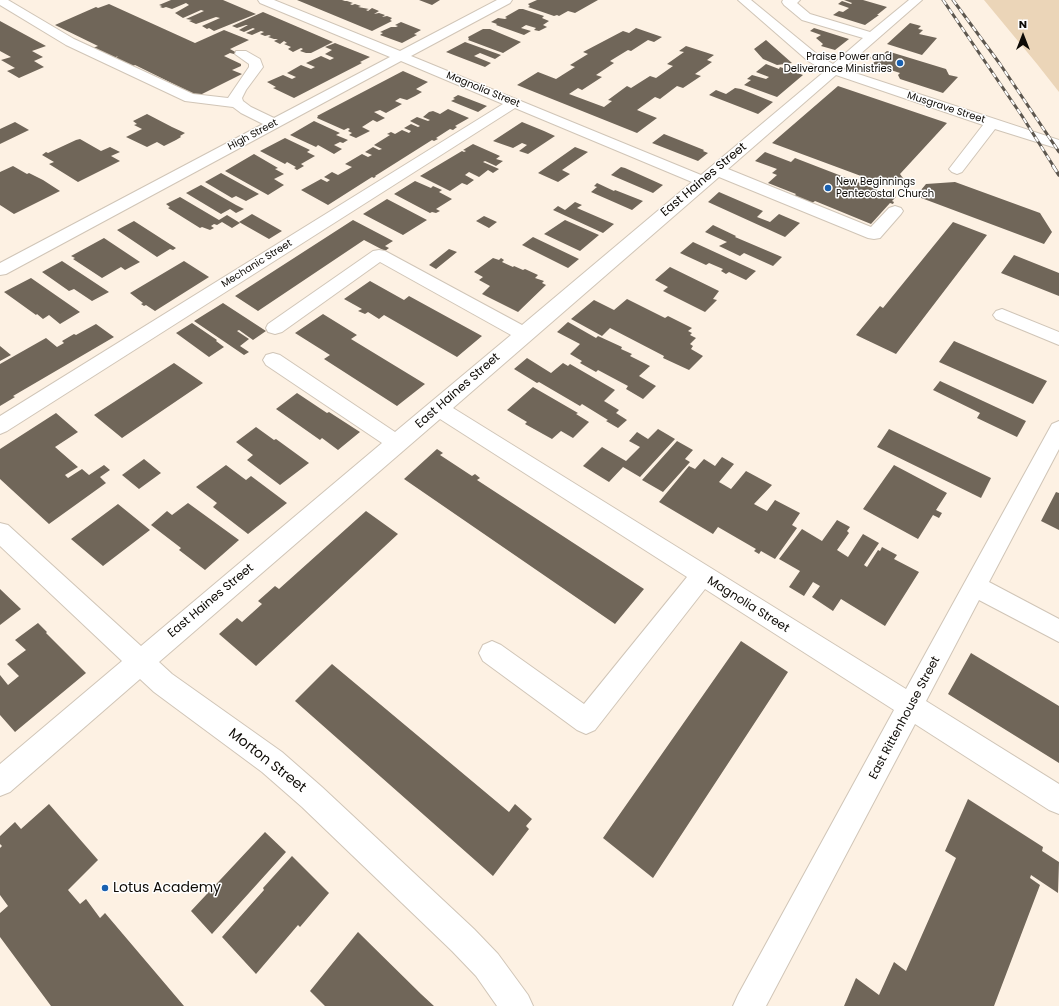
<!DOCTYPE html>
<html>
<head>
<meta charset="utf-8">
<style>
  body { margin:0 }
  #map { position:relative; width:1059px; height:1006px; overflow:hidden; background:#fdf1e3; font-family:Poppins,sans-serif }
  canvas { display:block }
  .north { position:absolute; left:1003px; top:16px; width:40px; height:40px; -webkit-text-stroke:3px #fff; paint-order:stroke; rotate:0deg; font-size:11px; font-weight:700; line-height:16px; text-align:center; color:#0e0b06 }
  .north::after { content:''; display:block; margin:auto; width:14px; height:18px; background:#0e0b06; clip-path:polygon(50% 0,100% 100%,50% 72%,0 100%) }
</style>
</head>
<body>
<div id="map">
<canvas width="1059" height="1006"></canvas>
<div class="north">N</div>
</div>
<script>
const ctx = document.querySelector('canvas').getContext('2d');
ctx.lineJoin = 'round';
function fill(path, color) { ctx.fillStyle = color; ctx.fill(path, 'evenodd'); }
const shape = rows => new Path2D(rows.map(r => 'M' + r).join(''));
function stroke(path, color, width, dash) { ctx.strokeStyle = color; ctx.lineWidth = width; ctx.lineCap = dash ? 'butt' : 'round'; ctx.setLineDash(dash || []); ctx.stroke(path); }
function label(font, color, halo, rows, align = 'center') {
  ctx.font = font + ' Poppins,sans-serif'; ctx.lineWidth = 3; ctx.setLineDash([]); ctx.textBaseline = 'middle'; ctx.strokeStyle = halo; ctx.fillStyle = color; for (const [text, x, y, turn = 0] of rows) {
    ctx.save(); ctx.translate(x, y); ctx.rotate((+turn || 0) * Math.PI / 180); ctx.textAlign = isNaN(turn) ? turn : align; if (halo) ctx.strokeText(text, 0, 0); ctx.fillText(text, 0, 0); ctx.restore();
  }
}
const green = shape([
  [984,0,1059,0,1059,92,1037,64]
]);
const building = shape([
  [171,0,223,0,256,14,214,31,209,28,207,29,202,26,220,18,216,17,196,24,189,21,192,20,186,19,204,11,201,10,183,18,175,13,189,5,186,3,172,9,166,7,163,8,160,7,162,6,159,5],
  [297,0,345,0,342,1,347,1,353,3,350,4,352,5,355,4,361,6,358,7,369,9,366,10,368,11,372,8,379,11,374,14,379,13,385,15,382,17,387,16,392,18,390,20,392,21,372,31],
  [419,0,440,0,432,5],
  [537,0,598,0,575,13,568,11,559,16,557,15,554,16,528,7,530,6,528,4],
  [844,0,863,0,887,7,877,15,879,15,865,25,833,15,839,11,843,12,849,8,838,4,842,1,851,4,852,3],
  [109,4,195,43,224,30,249,40,230,49,237,53,234,54,230,53,224,56,241,64,241,66,232,70,242,74,198,96,135,65,133,66,116,58,118,56,114,58,90,49,98,46,55,25,96,7,98,8],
  [519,9,523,9,544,16,542,18,549,21,543,25,547,27,539,31,534,30,536,28,526,25,521,28,531,31,524,35,496,25,497,24,491,22,498,18,505,19,507,18,505,17],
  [263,12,333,42,311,53,306,53,300,51,303,49,301,48,293,52,288,49,291,47,284,44,287,43,284,41,280,44,274,41,278,39,274,39,268,37,271,36,269,35,265,36,260,34,264,32,261,31,252,35,246,33,255,29,253,28,244,32,239,30,248,25,246,25,237,28,232,26],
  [0,21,46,46,32,51,43,57,34,61,44,67,19,78,7,71,15,68,1,60,11,57,0,51],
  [401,22,421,30,414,34,417,35,402,43,380,35,383,33,380,32,391,27,396,27,398,26,395,25],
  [910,23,921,26,918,29,923,30,919,34,937,38,922,55,887,44],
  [636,28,662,37,654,42,648,40,631,51,628,50,610,61,614,63,596,75,602,77,582,90,578,88,569,94,604,107,612,101,608,100,627,86,631,88,650,76,656,78,673,66,667,64,684,52,679,51,686,46,714,55,707,60,712,62,695,74,701,76,683,88,677,86,660,99,655,97,637,110,657,118,637,133,517,85,538,72,556,79,575,67,570,65,588,54,583,52,623,31,629,33],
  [814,28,849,39,835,50,821,46,823,44,816,38,821,35,810,31],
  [483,29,490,29,521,42,503,53,468,40,469,39,468,37],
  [766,40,792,63,777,65,763,59,754,49],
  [465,42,501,55,495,59,480,53,474,56,491,63,485,67,446,52],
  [335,43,370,57,360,62,362,63,294,98,273,88,276,87,267,82,283,75,292,79,296,77,287,73,301,65,311,69,315,67,306,63,321,56,330,60,334,58,325,54,332,50,325,47],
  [887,51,946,69,949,75,958,77,943,93,900,79,898,75,900,73,872,64,877,60,870,58,876,53,882,55],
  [766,64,779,69,780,67,803,75,777,97,744,85,751,80,747,79,752,75,766,79,769,77,756,72],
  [403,71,428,82,416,89,422,92,415,96,407,100,400,98,395,101,402,104,386,113,380,110,374,112,385,118,377,122,373,120,362,127,370,131,356,138,349,135,352,133,348,131,350,129,348,128,344,130,317,118,318,116,317,116],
  [838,86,947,123,900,174,908,185,888,186,772,143],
  [735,88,741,89,773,102,758,114,709,95,716,90,726,94],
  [458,95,461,96,487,106,478,112,451,101,455,99,453,98],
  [448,109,469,118,455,126,457,127,453,130,450,129,436,138,438,139,434,141,432,140,375,176,376,176,374,178,372,177,328,205,301,190,321,179,327,182,330,180,324,177,332,172,338,175,352,167,345,164,362,154,368,157,372,155,365,152,373,147,379,150,382,149,374,145,390,135,387,134,391,132,395,134,402,130,409,133,411,131,404,128,411,124,418,127,420,126,410,121,417,117,428,121,430,120,423,117,429,112,433,111,440,114],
  [147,114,172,127,185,133,180,136,181,137,176,140,164,146,157,142,147,147,126,137,142,129,134,125,137,124,133,121],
  [314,121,340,133,336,135,348,140,343,143,340,142,334,145,342,149,334,154,318,145,316,147,290,135],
  [15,122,29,130,0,144,0,129],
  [522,122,544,131,555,136,528,154,519,151,527,145,522,143,513,148,493,141],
  [664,134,704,150,703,151,708,153,698,161,652,143],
  [285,138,310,150,307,152,315,156,301,164,304,166,297,170,294,168,296,167,287,162,285,164,260,151],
  [80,139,101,151,110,147,120,152,111,156,120,161,78,182,49,164,54,162,42,155,46,152,48,153,76,140],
  [473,144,500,156,496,159,503,161,496,166,485,161,483,162,499,169,493,173,488,170,479,177,469,172,465,175,474,180,467,185,462,183,450,191,420,176,462,151,464,152,466,151,463,150],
  [575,147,588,152,562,170,570,174,558,182,538,173],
  [765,152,791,162,795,158,896,197,892,201,894,202,893,204,890,203,871,224,815,201,811,204,793,197,796,194,768,183,777,175,772,173,777,169,755,161],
  [254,154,278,168,275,169,284,174,274,179,284,185,268,195,225,171],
  [13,166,27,174,29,173,43,180,60,191,14,214,0,205,0,172],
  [621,167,625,168,663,185,653,193,611,175],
  [221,173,259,194,246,201,236,196,232,198,205,182],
  [415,181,431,188,433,186,442,190,439,192,452,199,436,209,440,211,436,213,432,212,430,213,394,194],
  [955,182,1040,213,1052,232,1044,244,916,196,926,184],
  [597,183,614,191,615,190,643,201,632,210,591,192,597,187,594,186],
  [201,185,236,205,244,209,236,213,230,209,221,214,186,193],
  [719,192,763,211,757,217,770,222,779,214,800,223,785,237,708,202],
  [180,197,219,220,227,215,240,223,232,228,222,222,217,225,214,224,211,226,214,228,210,230,202,227,200,228,168,208,170,207,166,204],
  [387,199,427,220,403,235,363,214],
  [575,202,582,205,577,208,614,224,603,233,553,210,558,206,565,210],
  [252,214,282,231,269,239,239,222],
  [484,216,497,222,489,228,476,221],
  [353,220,393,241,385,246,389,248,385,251,364,240,258,311,235,296],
  [565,220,599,235,580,251,544,234],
  [134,221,176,248,173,250,170,249,157,257,117,230],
  [953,222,987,235,896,354,856,335,880,306,883,308],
  [713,225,736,236,735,237,782,257,773,266,744,253,740,256,719,246,727,242,705,232],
  [533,237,579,259,568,268,522,245],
  [104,238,140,262,125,270,121,267,102,278,73,259,75,258,71,256],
  [693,242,756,271,746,280,729,272,726,274,721,271,723,269,709,263,706,265,680,253],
  [449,249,457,252,436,269,429,265],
  [1014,255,1059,273,1059,296,1001,273],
  [493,258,499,260,501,258,504,260,502,262,513,267,514,266,523,270,525,269,538,275,535,278,544,281,542,283,546,285,518,312,482,294,490,286,479,280,483,277,474,272],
  [62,261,109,292,92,301,74,289,69,291,42,272],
  [184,261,209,277,155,311,146,305,144,306,141,304,143,303,130,293],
  [670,267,719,291,713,299,717,300,705,312,663,291,668,287,655,280],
  [31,278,80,312,60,324,49,315,43,319,37,314,36,315,4,292],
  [370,281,404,300,409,296,482,336,457,357,384,315,379,319,368,312,365,314,358,311,362,309,344,299],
  [627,299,665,318,668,316,692,328,688,331,692,333,690,335,696,338,690,344,693,346,691,349,703,356,689,370,663,358,664,356,610,328,602,336,571,319,594,300,614,310],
  [223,303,266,331,253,340,239,330,237,331,249,339,240,346,249,352,244,355,194,321],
  [323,314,357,335,351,339,425,384,397,406,324,359,330,355,295,333],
  [568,322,596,338,598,336,622,347,621,349,632,354,630,356,650,366,639,376,656,386,643,399,626,389,628,386,598,370,596,372,580,363,582,361,570,354,580,344,557,332],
  [192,323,217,340,216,341,224,347,209,357,176,333],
  [96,324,114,337,13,396,15,397,0,406,0,364,46,338,57,347,64,343,62,341,74,334,76,335],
  [954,341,1047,381,1033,404,939,362],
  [0,346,11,355,0,361],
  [527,358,551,373,563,363,568,366,570,364,615,390,604,401,619,410,616,413,627,420,618,428,606,421,608,420,582,404,580,406,539,382,537,383,514,369],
  [174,363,203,383,122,438,94,415],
  [940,381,1026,421,1017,437,977,418,980,413,933,390],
  [533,387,578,413,576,414,589,422,573,438,561,431,552,439,525,424,527,422,507,410],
  [297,393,327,413,329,412,360,432,338,450,322,438,320,440,276,409],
  [56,413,78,432,55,447,78,467,65,475,68,478,82,469,89,475,104,465,110,470,100,477,106,483,49,524,0,479,0,449],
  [256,427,274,440,276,439,309,463,280,485,247,460,253,455,236,442],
  [658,429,675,439,640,477,623,467,609,482,583,466,602,447,626,461,640,447,629,441,637,432,648,439],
  [889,429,991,478,981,498,877,447],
  [677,441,693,450,685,459,690,462,663,492,642,480],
  [437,449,443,453,440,455,472,476,475,474,480,478,477,480,644,589,615,624,404,479],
  [722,457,734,464,719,482,731,489,746,471,772,485,754,504,767,511,775,500,800,513,792,525,797,528,775,559,761,551,759,554,754,551,756,549,718,527,713,534,659,502,689,466,695,469,704,459,715,466],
  [144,459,161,473,139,489,122,475],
  [226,465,246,480,251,476,287,503,248,534,213,507,217,503,196,487],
  [894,465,947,493,936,510,942,513,939,518,933,515,918,539,863,509],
  [1056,492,1059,493,1059,530,1041,521],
  [188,503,239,540,205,570,179,550,181,548,151,525,167,511,172,515],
  [118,504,150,530,103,566,71,539],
  [366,511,398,534,256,666,219,634,237,618,242,622,262,604,258,601,275,586,279,589],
  [837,520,850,527,847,531,849,533,837,550,848,557,863,534,879,543,864,565,867,567,878,550,880,551,882,547,897,555,894,559,919,572,885,626,841,599,833,611,812,597,820,586,813,582,804,596,789,587,800,571,779,559,802,529,822,541],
  [0,589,21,609,0,625],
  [38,623,47,632,46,633,86,673,15,732,0,715,0,675,8,685,19,676,7,664,26,650,15,640],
  [741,641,788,672,653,878,603,838],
  [971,653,1059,706,1059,763,948,694],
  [332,664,509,812,515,804,532,819,526,826,529,829,493,876,295,701],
  [968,799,1043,847,1042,851,1059,862,1058,893,1031,875,1030,878,1040,885,994,1006,844,1006,856,978,879,995,894,962,906,971,956,858,945,851],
  [49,804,98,860,68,890,80,904,86,899,100,918,105,913,184,1006,51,1006,0,937,0,913,8,906,0,895,0,848,2,846,0,844,0,836,15,822,21,829],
  [265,832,286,852,212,934,191,911],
  [292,856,329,893,300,927,298,925,256,974,222,937,264,890,263,888],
  [358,932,421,994,434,1006,325,1006,310,991]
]);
const minor = shape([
  [0,0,8,0,74,39,193,94,228,98,249,67,249,64,235,54,236,51,246,51,260,59,263,67,246,90,242,98,243,101,251,107,274,118,390,57,260,3,258,0,274,0,400,51,497,0,512,0,510,3,411,56,701,175,825,71,808,61,738,0,751,0,818,55,833,64,863,38,802,20,784,5,782,2,783,0,800,0,797,3,810,14,870,32,909,0,922,0,843,69,1059,140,1059,149,995,129,962,172,957,174,952,172,949,169,983,125,836,75,728,169,871,227,889,208,895,206,901,208,903,211,901,214,880,238,874,239,868,238,719,177,453,408,906,689,1052,424,1059,421,1059,449,989,582,1059,619,1059,642,979,600,926,701,1059,784,1059,814,1049,810,915,724,766,1006,733,1006,738,995,894,710,705,589,595,730,586,734,577,730,483,661,479,653,483,645,492,641,501,645,584,704,687,577,440,419,159,662,172,674,282,752,322,787,474,929,498,954,528,995,533,1006,497,1006,476,976,452,951,302,807,262,772,154,692,140,679,10,792,0,796,0,764,122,661,0,546,0,523,8,525,141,646,382,443,266,365,263,360,266,355,273,353,280,355,395,432,511,335,380,262,282,332,275,334,268,332,266,328,268,324,373,251,379,250,385,251,522,325,692,182,515,108,7,431,0,434,0,416,503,104,401,61,6,274,0,275,0,263,263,124,241,113,233,107,185,101,66,45,0,5,0,0],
  [1002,309,1059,332,1059,345,996,319,993,315,996,311,1002,309]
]);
const railFar1 = shape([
  [943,0,1022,116,1054,167],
  [953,0,1000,64,1059,152]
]);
const rail = shape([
  [1053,166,1059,175]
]);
const markers = [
  [900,63,4,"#1960b0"],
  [828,188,4,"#1960b0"],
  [105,888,4,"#1960b0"]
];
const farPoinames = [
  ["Praise Power and",892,57],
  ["Deliverance Ministries",892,69],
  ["New Beginnings",836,182,"left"],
  ["Pentecostal Church",836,194,"left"]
];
const farStreetnames = [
  ["Magnolia Street",483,90,22],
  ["Musgrave Street",946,108,18],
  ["High Street",253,135,-28],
  ["Mechanic Street",257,264,-32]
];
const streetNames = [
  ["East Haines Street",704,180,-40],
  ["East Haines Street",458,391,-41],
  ["East Haines Street",211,601,-40],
  ["Magnolia Street",748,605,32],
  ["East Rittenhouse Street",905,718,-62]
];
const nearStreetnames = [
  ["Morton Street",267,761,38]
];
const nearPoinames = [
  ["Lotus Academy",113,888]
];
fill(green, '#ebd5b8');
fill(building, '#706659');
stroke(minor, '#d0c5b7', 2);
fill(minor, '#fff');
stroke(railFar1, '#5d574f', 3);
stroke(rail, '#5d574f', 3.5);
stroke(railFar1, '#fff', 2, [5.5]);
stroke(rail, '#fff', 2.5, [7]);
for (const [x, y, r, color] of markers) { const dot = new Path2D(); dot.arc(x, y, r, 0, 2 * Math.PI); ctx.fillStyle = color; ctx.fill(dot); stroke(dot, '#fff', 1.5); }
label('10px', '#0e0b06', '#fff', farPoinames, 'right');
label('10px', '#0e0b06', '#fff', farStreetnames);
label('12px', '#0e0b06', '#fff', streetNames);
label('14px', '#0e0b06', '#fff', nearStreetnames);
label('14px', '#0e0b06', '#fff', nearPoinames, 'left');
</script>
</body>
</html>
